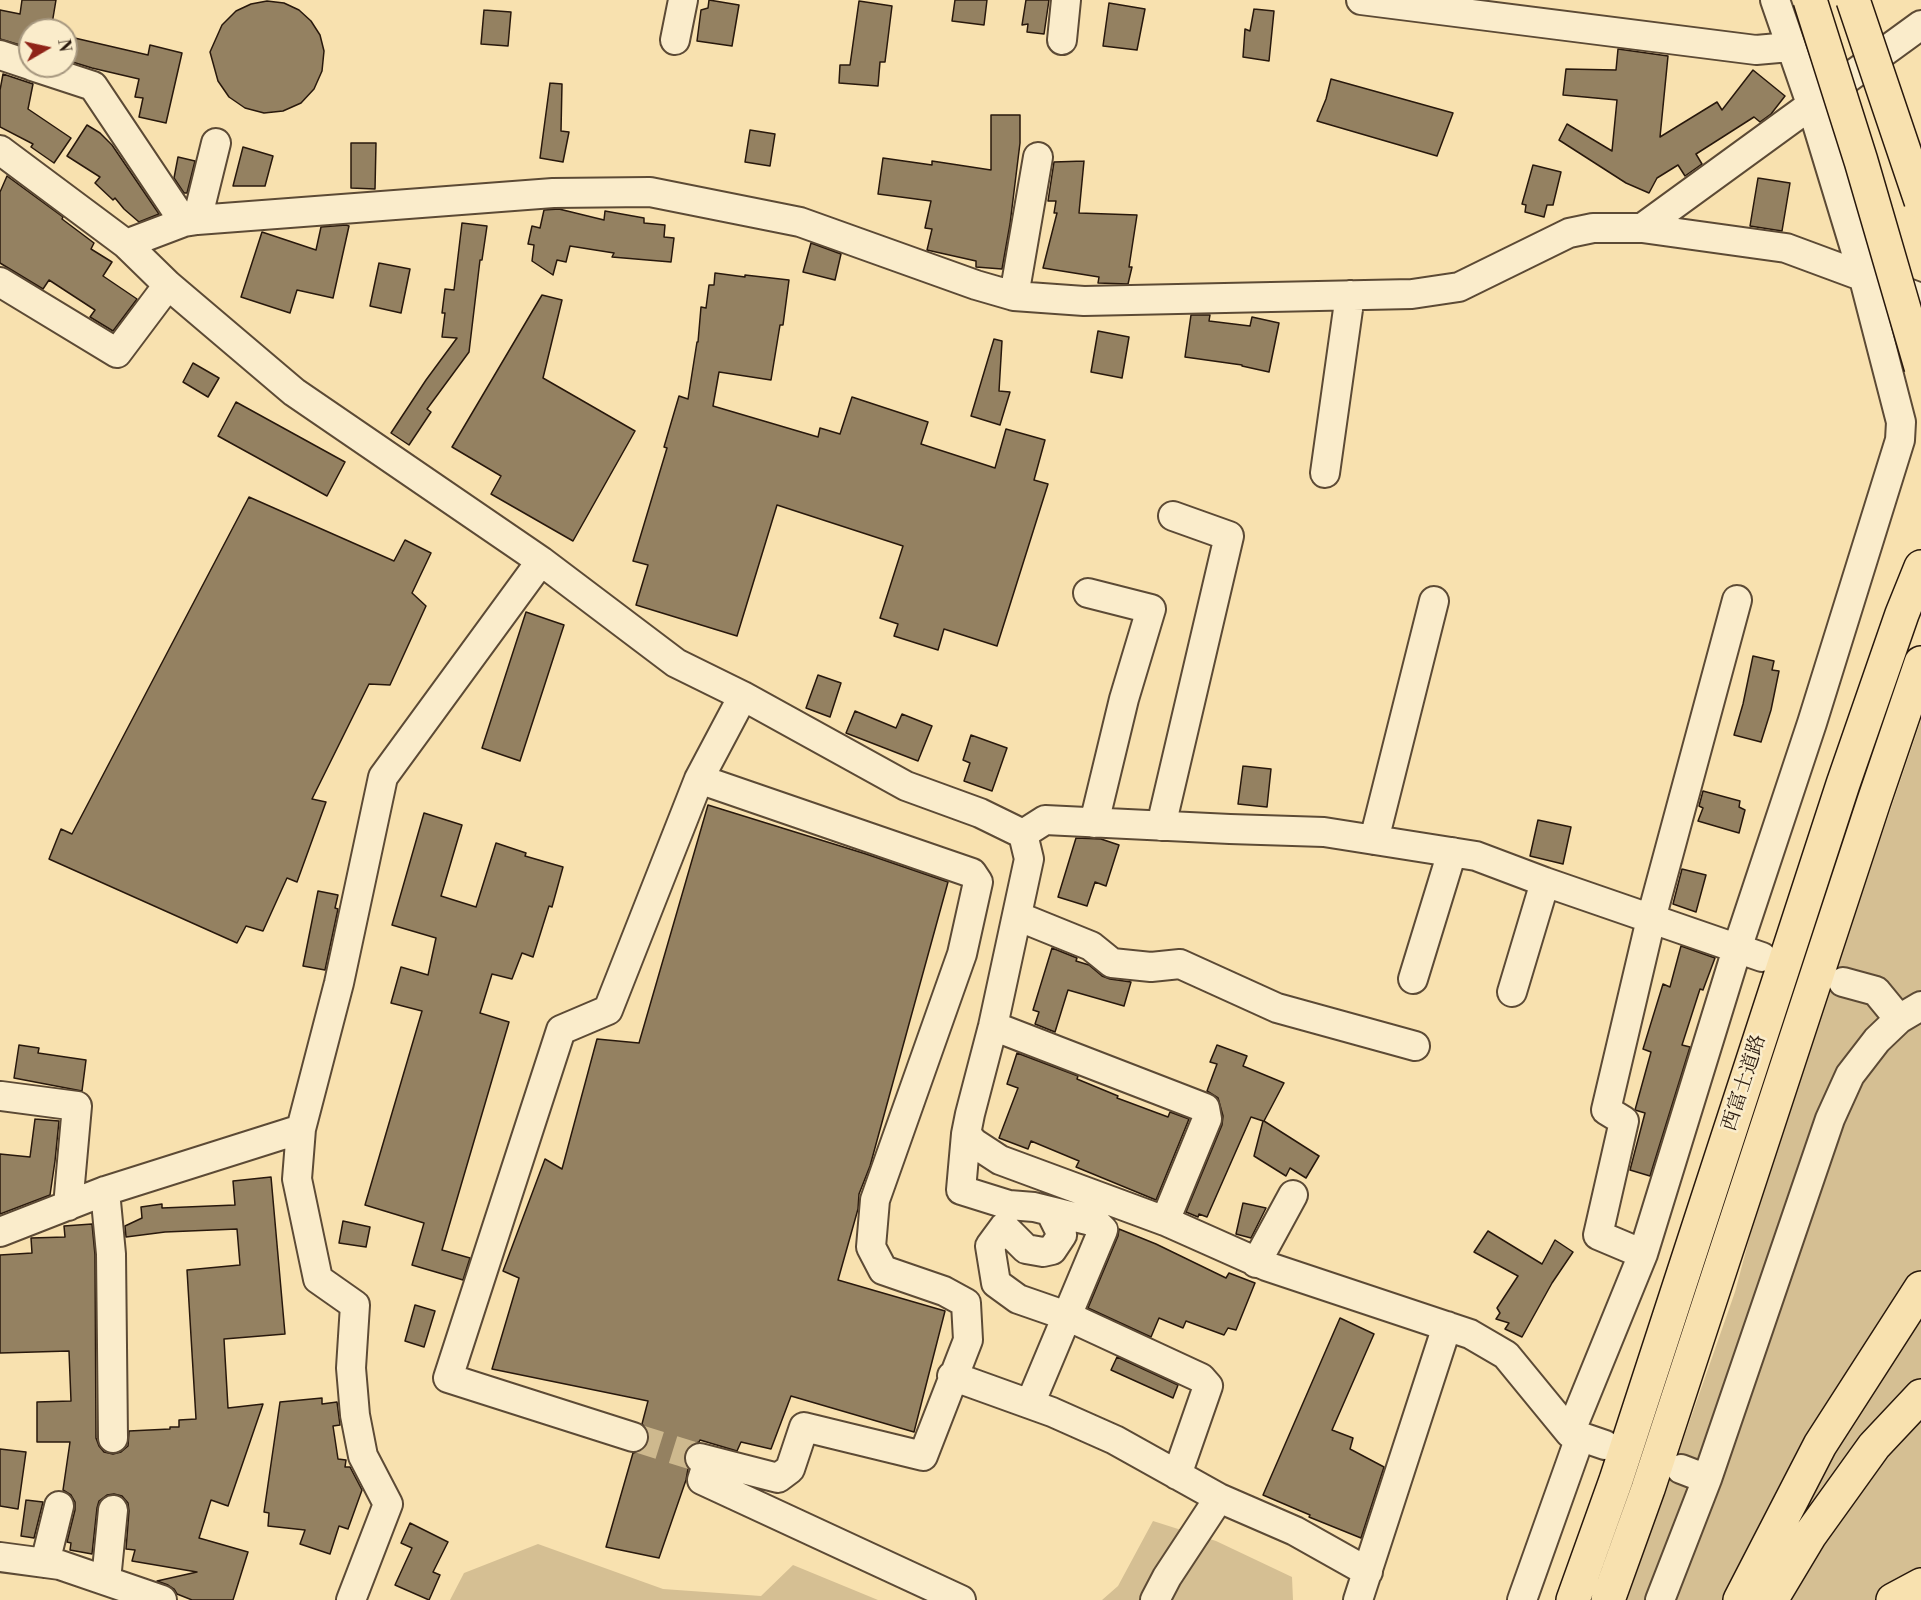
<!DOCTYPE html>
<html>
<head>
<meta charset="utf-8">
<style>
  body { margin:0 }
  #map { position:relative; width:1921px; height:1600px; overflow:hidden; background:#f8e1af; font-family:"Libre Bodoni",serif }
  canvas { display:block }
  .north { position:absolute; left:18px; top:18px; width:60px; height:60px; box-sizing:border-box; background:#faeccb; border:2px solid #a6977f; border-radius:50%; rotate:81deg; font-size:16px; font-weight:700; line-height:24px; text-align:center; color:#28180c }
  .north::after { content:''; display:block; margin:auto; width:21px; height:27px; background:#8f2418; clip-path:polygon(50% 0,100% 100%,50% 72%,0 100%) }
</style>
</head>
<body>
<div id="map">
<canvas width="1921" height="1600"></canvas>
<div class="north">N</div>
</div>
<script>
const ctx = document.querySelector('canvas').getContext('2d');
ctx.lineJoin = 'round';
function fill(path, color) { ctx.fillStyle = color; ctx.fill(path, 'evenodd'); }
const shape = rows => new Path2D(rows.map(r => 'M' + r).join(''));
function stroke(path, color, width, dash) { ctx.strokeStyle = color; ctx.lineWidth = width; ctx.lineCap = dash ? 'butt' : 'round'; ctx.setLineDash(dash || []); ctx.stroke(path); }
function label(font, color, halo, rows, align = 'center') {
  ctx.font = font + ' "Libre Bodoni","Noto Serif JP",serif'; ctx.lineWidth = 5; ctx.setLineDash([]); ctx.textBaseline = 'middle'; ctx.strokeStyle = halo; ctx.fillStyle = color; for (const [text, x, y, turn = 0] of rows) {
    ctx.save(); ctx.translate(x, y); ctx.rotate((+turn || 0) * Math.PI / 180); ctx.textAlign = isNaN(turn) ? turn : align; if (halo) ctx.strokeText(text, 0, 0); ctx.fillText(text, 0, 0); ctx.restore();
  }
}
const green = shape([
  [1921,720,1921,1600,1627,1600,1735,1292,1767,1172],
  [1153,1521,1216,1541,1292,1577,1293,1600,1102,1600,1118,1586],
  [538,1544,663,1589,761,1596,793,1565,878,1600,450,1600,464,1573]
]);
const building = shape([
  [22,0,56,0,51,30,30,30,30,48,0,39,0,10,20,14,22,0],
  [709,0,739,5,732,46,697,41,701,10,708,8,709,0],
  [955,0,987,0,984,25,952,21,955,0],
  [1026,0,1049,0,1044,34,1027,32,1028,24,1022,25,1026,0],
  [267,1,284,3,299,10,311,21,320,35,324,51,322,71,314,89,301,103,283,111,264,113,245,108,229,97,218,81,210,52,222,25,236,11,251,4,267,1],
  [859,1,892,6,885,62,880,62,878,86,839,83,840,65,850,65,859,1],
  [1109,3,1145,9,1137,50,1103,46,1109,3],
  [1254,9,1274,11,1269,61,1243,57,1245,29,1250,31,1254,9],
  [484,10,511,12,508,46,481,44,484,10],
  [66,36,148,55,150,45,182,53,166,123,139,117,143,98,135,97,139,79,92,68,66,60,66,36],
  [1618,49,1668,56,1660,137,1717,102,1722,110,1753,70,1785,96,1771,114,1760,122,1754,117,1696,154,1702,164,1685,176,1678,165,1657,178,1649,193,1626,183,1559,140,1567,124,1612,151,1617,100,1563,95,1566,69,1616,70,1618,49],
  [3,74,33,84,28,109,71,138,54,163,31,147,33,144,0,127,0,90,3,74],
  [1331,79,1453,113,1437,156,1317,121,1326,99,1331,79],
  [550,83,562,84,561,131,569,132,563,162,540,158,550,83],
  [991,115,1020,115,1020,143,1010,224,1002,269,976,267,976,261,927,250,932,229,925,228,931,201,878,194,883,158,932,165,932,161,991,170,991,115],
  [87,125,100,133,112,145,159,214,139,222,124,209,115,198,113,200,95,183,100,177,67,156,87,125],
  [750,130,775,134,770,166,745,162,750,130],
  [351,143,376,143,375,189,351,188,351,143],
  [243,147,273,156,265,186,233,186,243,147],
  [178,157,195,161,187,193,184,193,174,178,178,157],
  [1084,161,1079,213,1137,215,1129,267,1132,267,1128,284,1098,283,1099,277,1043,268,1057,213,1054,213,1056,201,1048,201,1054,162,1084,161],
  [1533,165,1561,172,1553,205,1547,205,1544,217,1525,212,1526,205,1522,204,1533,165],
  [7,176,63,217,62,219,94,243,91,249,112,262,103,276,137,299,113,331,90,317,95,310,49,280,43,289,0,263,0,192,7,176],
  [1758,178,1790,183,1782,231,1750,226,1758,178],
  [559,209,604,220,605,211,644,218,644,223,665,225,664,237,674,238,671,262,612,257,614,253,570,246,566,262,557,260,553,275,532,261,534,245,528,244,532,226,540,228,544,210,559,209],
  [462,223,487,226,482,260,480,260,469,352,427,409,431,412,409,445,391,433,426,380,457,338,442,337,445,313,442,313,445,289,454,290,462,223],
  [346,225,349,226,333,298,297,290,290,313,241,297,262,232,316,250,321,227,346,225],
  [811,243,841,254,835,280,803,272,811,243],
  [379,263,410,269,401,313,370,306,379,263],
  [715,273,745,277,745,275,789,280,783,325,780,325,771,380,719,372,713,406,818,437,820,428,840,434,852,397,928,422,921,444,995,468,1006,429,1045,440,1034,480,1048,484,997,646,944,629,938,650,894,636,898,624,880,618,903,546,777,505,737,636,636,605,648,565,633,561,667,448,664,447,679,396,688,399,697,342,698,342,701,307,706,308,709,285,714,285,715,273],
  [542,295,562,300,543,378,635,431,573,541,491,494,501,476,452,447,542,295],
  [1191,315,1210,315,1209,321,1250,326,1252,317,1279,323,1269,372,1242,366,1242,365,1185,357,1191,315],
  [1098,331,1129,337,1122,378,1091,372,1098,331],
  [994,339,1002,341,999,391,1010,392,1000,425,971,416,994,339],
  [193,363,219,378,208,397,183,382,193,363],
  [236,402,345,462,327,496,218,436,236,402],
  [249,497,394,561,405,540,431,553,412,593,426,606,390,685,369,684,312,799,326,802,297,882,287,878,263,931,246,926,237,943,49,859,61,829,72,834,249,497],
  [526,612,564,625,520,761,482,748,526,612],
  [1753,656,1774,661,1772,670,1779,671,1771,710,1761,742,1734,735,1743,704,1753,656],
  [818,675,841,683,830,717,806,708,818,675],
  [855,711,896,728,902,714,932,726,918,761,846,733,855,711],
  [971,735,1007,748,992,791,964,781,970,763,963,760,971,735],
  [1243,766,1271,769,1267,807,1238,804,1243,766],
  [1703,791,1740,801,1739,807,1745,810,1739,833,1698,821,1703,808,1699,806,1703,791],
  [708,805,866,854,948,882,870,1166,859,1194,858,1209,838,1280,945,1311,914,1432,791,1396,771,1449,741,1442,737,1451,700,1440,699,1442,689,1446,684,1453,684,1462,688,1469,686,1480,659,1558,606,1547,633,1453,644,1450,649,1441,649,1433,642,1424,648,1401,492,1369,519,1278,503,1271,545,1159,562,1169,597,1039,639,1043,708,805],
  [424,813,462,825,441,896,476,907,496,843,526,853,525,856,563,867,552,907,549,906,533,957,522,953,512,979,492,974,480,1013,509,1022,442,1250,470,1258,463,1280,412,1265,424,1223,365,1205,422,1011,391,1003,401,967,428,975,436,938,392,925,424,813],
  [1538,820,1571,827,1563,864,1530,856,1538,820],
  [1076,838,1101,839,1119,845,1106,886,1095,882,1087,906,1058,897,1076,838],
  [1682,869,1706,875,1696,912,1673,904,1682,869],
  [318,891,338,895,335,908,338,909,325,970,303,966,318,891],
  [1681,946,1715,958,1703,990,1700,989,1682,1045,1690,1047,1650,1176,1630,1170,1645,1113,1635,1110,1651,1052,1643,1049,1663,984,1670,987,1681,946],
  [1052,948,1077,958,1076,961,1089,965,1102,976,1110,979,1131,982,1124,1006,1068,990,1055,1032,1035,1024,1039,1012,1033,1010,1052,948],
  [19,1045,39,1048,38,1053,86,1060,82,1091,14,1078,19,1045],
  [1217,1045,1247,1056,1243,1066,1284,1083,1264,1121,1319,1156,1306,1178,1290,1168,1286,1176,1254,1156,1263,1121,1251,1117,1207,1217,1199,1214,1198,1217,1186,1212,1222,1125,1223,1116,1218,1098,1207,1091,1217,1064,1210,1062,1217,1045],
  [1017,1053,1078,1076,1077,1079,1118,1096,1117,1098,1168,1117,1170,1112,1189,1119,1156,1200,1076,1167,1079,1161,1031,1141,1028,1149,999,1138,1018,1088,1007,1084,1017,1053],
  [35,1119,59,1121,55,1161,50,1195,0,1214,0,1154,30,1157,35,1119],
  [271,1177,285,1334,224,1339,228,1408,263,1404,228,1506,211,1500,199,1538,248,1552,233,1600,192,1600,177,1594,174,1589,168,1585,157,1581,197,1572,132,1561,135,1550,126,1549,129,1511,128,1503,122,1496,114,1494,107,1495,99,1501,97,1508,92,1554,70,1550,71,1543,67,1542,75,1510,75,1502,71,1495,63,1490,70,1442,37,1442,37,1402,71,1401,69,1351,0,1353,0,1255,32,1253,31,1238,65,1237,64,1226,92,1224,95,1255,96,1438,99,1446,104,1452,113,1454,121,1452,128,1446,129,1431,170,1429,170,1427,179,1427,179,1420,196,1419,187,1270,240,1265,237,1229,165,1232,126,1237,125,1226,142,1218,141,1207,162,1204,162,1208,235,1205,233,1181,271,1177],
  [1243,1203,1266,1208,1251,1238,1236,1234,1243,1203],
  [343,1221,370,1227,366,1247,339,1243,343,1221],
  [1119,1229,1156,1244,1226,1278,1229,1273,1255,1283,1236,1330,1228,1328,1224,1335,1186,1321,1183,1328,1159,1318,1151,1337,1088,1308,1118,1236,1119,1229],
  [1488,1231,1542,1264,1555,1240,1573,1252,1552,1283,1522,1337,1505,1329,1509,1323,1496,1319,1500,1313,1497,1308,1518,1276,1474,1252,1488,1231],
  [415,1305,435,1311,424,1347,405,1341,415,1305],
  [1340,1318,1374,1334,1332,1430,1353,1438,1350,1449,1384,1467,1361,1538,1309,1517,1310,1515,1263,1495,1340,1318],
  [1117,1357,1178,1385,1173,1398,1111,1370,1117,1357],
  [322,1398,322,1404,337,1402,340,1425,333,1426,338,1459,346,1460,345,1467,350,1467,362,1490,348,1529,339,1526,330,1554,300,1544,305,1530,268,1526,269,1513,264,1512,280,1402,322,1398],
  [0,1449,26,1452,18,1509,0,1506,0,1449],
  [26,1500,43,1502,34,1538,21,1536,26,1500],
  [410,1523,448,1542,433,1572,440,1575,429,1600,395,1585,412,1548,401,1543,410,1523]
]);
const minorTunnel = shape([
  [633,1437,700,1458]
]);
const minor = shape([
  [1361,0,1756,50,1790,47],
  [675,40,683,0],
  [1062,40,1066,0],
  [0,55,30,65],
  [32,66,93,86,184,222],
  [0,150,126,244,168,285,294,392,541,561,676,663,743,696,906,786,980,813,1023,834,1029,859,993,1026,970,1114,966,1134,974,1143,1000,1160,1165,1221,1266,1266,1470,1334,1506,1355,1570,1433,1605,1445],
  [197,220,216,143],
  [1642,228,1921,25],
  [126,244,184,222,197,220,553,193,650,192,800,222,976,285,1014,296,1084,301,1412,294,1459,287,1569,233,1593,228,1642,228,1786,248,1921,298],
  [0,282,117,353,168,285],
  [1014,296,1038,157],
  [1325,473,1350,295],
  [1088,593,1151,609,1124,699,1094,823],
  [699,779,972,873,978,882,962,954,875,1200,871,1247,883,1270,944,1291,966,1303,968,1340,923,1456,804,1427,790,1469,778,1478,700,1458],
  [1161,826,1229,536,1173,516],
  [1023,834,1045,820,1230,829,1324,832,1476,856,1545,882,1762,957],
  [1374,840,1434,601],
  [1017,916,1091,946,1112,963,1151,967,1180,964,1277,1008,1415,1046],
  [1413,979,1452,852],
  [1843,982,1876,991,1899,1019],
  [1512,992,1545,882],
  [993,1026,1205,1108,1207,1119,1165,1221],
  [1,1096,77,1106,68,1206],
  [966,1134,961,1190,1009,1205,1034,1207,1095,1222,1103,1230,1030,1404],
  [105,1191,111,1254,113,1438],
  [1050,1211,1062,1235,1052,1250,1043,1252,1026,1249,1004,1227,990,1246,996,1283,1018,1299,1067,1316,1201,1378,1208,1386,1177,1475],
  [0,1232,105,1191,301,1129],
  [1643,1254,1598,1235,1624,1121,1606,1110,1651,919,1737,600],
  [1256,1263,1293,1195],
  [952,1376,1052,1412,1115,1440,1219,1498,1295,1531,1368,1572],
  [1570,1433,1643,1254,1737,949,1812,723,1900,440,1901,422,1863,275,1811,104,1775,0],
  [633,1437,448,1378,561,1030,608,1010,699,779,743,696],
  [708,1461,702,1480,961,1600],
  [1681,1469,1707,1479],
  [0,1557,60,1565,162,1600],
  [45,1563,59,1506],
  [106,1580,113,1510],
  [351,1600,388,1504,363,1456,355,1415,351,1368,355,1305,318,1279,297,1179,301,1129,339,983,383,777,541,561],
  [1155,1600,1167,1577,1219,1498],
  [1358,1600,1447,1326],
  [1522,1600,1580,1437],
  [1660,1600,1707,1479,1830,1119,1850,1075,1877,1040,1899,1019,1921,1006]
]);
const highway = shape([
  [1573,1600,1616,1480,1843,784,1902,614,1921,567],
  [1608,1600,1648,1489,1874,801,1921,663],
  [1740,1600,1820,1445,1921,1288],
  [1771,1600,1810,1535,1874,1446,1921,1396],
  [1893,1600,1921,1585]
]);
const highwayBridge = shape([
  [1810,0,1861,161,1921,367],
  [1853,0,1921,201]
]);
const streetNames = [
  ["西富士道路",1745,1083,-72]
];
fill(green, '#d5bf93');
fill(building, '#948161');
stroke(building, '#28180c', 1.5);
stroke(minorTunnel, '#ceb98e', 28, [28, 14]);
stroke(minor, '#5c4a35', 32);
stroke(highway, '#28180c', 36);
stroke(minor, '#faeccb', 28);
stroke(highway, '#f8e1af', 33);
stroke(highwayBridge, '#28180c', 36, []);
stroke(highwayBridge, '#f8e1af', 33);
label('20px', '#28180c', '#faeccb', streetNames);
</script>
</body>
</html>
